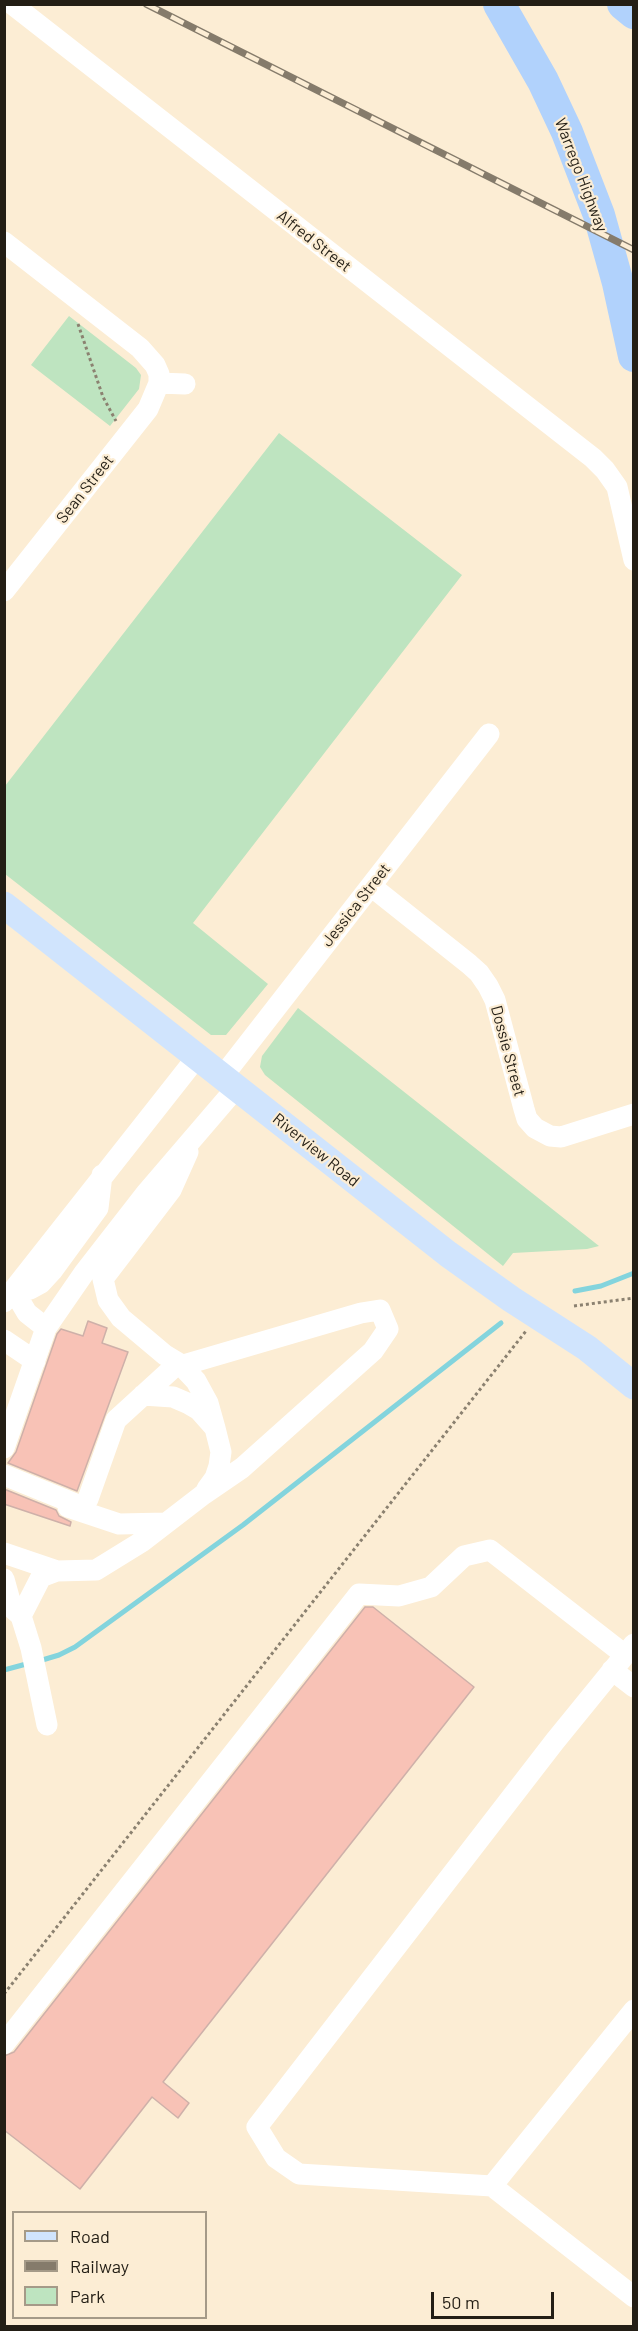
<!DOCTYPE html>
<html>
<head>
<meta charset="utf-8">
<style>
  body { margin:0 }
  #map { position:relative; width:638px; height:2331px; overflow:hidden; background:#fcedd4; font-family:Barlow,sans-serif }
  canvas { display:block }
  .frame { position:absolute; inset:0; border:6px solid #231e15; pointer-events:none }
  .legend { position:absolute; left:12px; top:2211px; width:195px; height:108px; box-sizing:border-box; background:#fcedd4; border:2px solid #a59a88; margin:0; padding:8px 10px; list-style:none; font-size:18px; color:#231e15 }
  .legend li { display:flex; align-items:center; gap:12px; height:30px }
  .legend b { width:30px; border:2px solid #a59a88 }
  .scale { position:absolute; left:431px; top:2292px; width:123px; height:27px; box-sizing:border-box; border:3px solid #231e15; border-top:0; padding-left:8px; font-size:18px; line-height:21px; white-space:nowrap; color:#231e15; -webkit-text-stroke:4px #fcedd4; paint-order:stroke }
</style>
</head>
<body>
<div id="map">
<canvas width="638" height="2331"></canvas>
<div class="frame"></div>
<ul class="legend">
<li><b style="height:8px;background:#d0e4fd"></b>Road</li>
<li><b style="height:8px;background:#857b6b"></b>Railway</li>
<li><b style="height:16px;background:#bee4c0"></b>Park</li>
</ul>
<div class="scale">50 m</div>
</div>
<script>
const ctx = document.querySelector('canvas').getContext('2d');
ctx.lineJoin = 'round';
function fill(path, color) { ctx.fillStyle = color; ctx.fill(path, 'evenodd'); }
const shape = rows => new Path2D(rows.map(r => 'M' + r).join(''));
function stroke(path, color, width, dash) { ctx.strokeStyle = color; ctx.lineWidth = width; ctx.lineCap = dash ? 'butt' : 'round'; ctx.setLineDash(dash || []); ctx.stroke(path); }
function label(font, color, halo, rows, align = 'center') {
  ctx.font = font + ' Barlow,sans-serif'; ctx.lineWidth = 4.5; ctx.setLineDash([]); ctx.textBaseline = 'middle'; ctx.strokeStyle = halo; ctx.fillStyle = color; for (const [text, x, y, turn = 0] of rows) {
    ctx.save(); ctx.translate(x, y); ctx.rotate((+turn || 0) * Math.PI / 180); ctx.textAlign = isNaN(turn) ? turn : align; if (halo) ctx.strokeText(text, 0, 0); ctx.fillText(text, 0, 0); ctx.restore();
  }
}
const green = shape([
  [69,316,136,368,141,375,139,389,110,426,31,365],
  [279,433,462,575,193,923,268,984,226,1035,211,1035,5,874,5,786],
  [298,1008,599,1246,587,1249,513,1253,503,1266,265,1075,260,1067,262,1056]
]);
const stream = shape([
  [575,1291,601,1286,634,1273],
  [39,1661,59,1655,75,1647,243,1525,501,1323],
  [4,1670,30,1663]
]);
const building = shape([
  [88,1321,107,1328,102,1343,128,1352,77,1491,8,1463,16,1452,57,1334,61,1329,83,1336,88,1321],
  [4,1489,56,1510,59,1516,71,1522,70,1526,4,1504,4,1489],
  [365,1607,373,1607,474,1687,163,2082,189,2103,178,2118,152,2097,80,2189,4,2130,4,2056,14,2052,365,1607]
]);
const path = shape([
  [78,324,103,397,116,421],
  [574,1306,634,1298],
  [4,1994,526,1331]
]);
const minor = shape([
  [12,4,593,458,605,470,617,487,634,560],
  [4,242,140,348,155,365,159,374,159,383,148,409,4,591],
  [159,383,185,384],
  [371,886,469,964,479,973,488,986,495,1000,524,1109,527,1119,535,1128,550,1136,561,1137,634,1114],
  [223,1076,489,734],
  [188,1152,171,1190,103,1279,108,1300,121,1318,165,1355,180,1364,196,1381,208,1403,215,1428],
  [4,1302,197,1057],
  [46,1328,27,1313,14,1291,30,1289,41,1283,52,1271,98,1208,102,1175],
  [4,1340,35,1361],
  [143,1395,173,1397,187,1403,199,1410,215,1428,221,1452,219,1466,215,1478,207,1489],
  [4,1448,46,1328,84,1273,147,1192,237,1087],
  [4,1475,83,1507,88,1499,116,1420,173,1368,361,1313,380,1310,388,1329,373,1351,242,1468,204,1494,143,1541,96,1570,57,1571,4,1553],
  [68,1507,119,1524,166,1523],
  [4,1579,12,1608,21,1616,31,1648,47,1725],
  [21,1616,41,1577,57,1571],
  [634,1644,555,1741,257,2127,276,2158,299,2174,492,2186,634,2297],
  [612,1670,634,1687],
  [4,2044,359,1594,399,1596,431,1587,464,1556,490,1550,625,1655],
  [492,2186,634,2010]
]);
const major = shape([
  [4,905,448,1254,511,1299,587,1348,634,1386]
]);
const highway = shape([
  [499,4,543,81,567,132,599,215,618,283,634,356],
  [623,4,634,13]
]);
const rail = shape([
  [146,4,634,250]
]);
const streetNames = [
  ["Warrego Highway",581,175,69],
  ["Alfred Street",314,241,38],
  ["Sean Street",85,489,-52],
  ["Jessica Street",356,905,-52],
  ["Dossie Street",508,1051,75],
  ["Riverview Road",316,1150,39]
];
fill(green, '#bee4c0');
stroke(stream, '#83d4dd', 5);
fill(building, '#f8c2b6');
stroke(building, '#ceb0a9', 1.5);
stroke(path, '#8b8170', 3, [3, 3]);
stroke(minor, '#fff', 21);
stroke(major, '#d0e4fd', 27);
stroke(highway, '#b1d2fc', 32);
stroke(rail, '#857b6b', 7);
stroke(rail, '#fcedd4', 4.5, [14]);
label('16px', '#231e15', '#fcedd4', streetNames);
</script>
</body>
</html>
